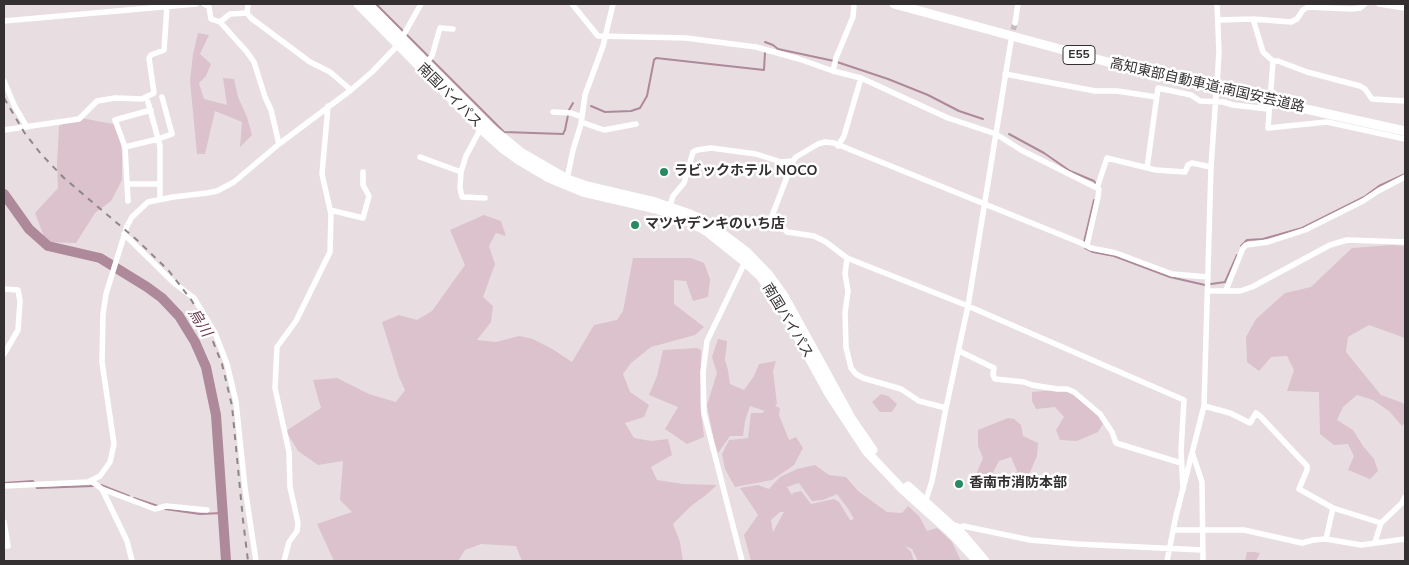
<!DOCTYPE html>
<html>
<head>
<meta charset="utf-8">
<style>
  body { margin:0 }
  #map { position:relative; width:1409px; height:565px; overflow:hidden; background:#e8dee2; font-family:"Nunito Sans",sans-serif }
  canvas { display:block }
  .frame { position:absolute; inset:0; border:5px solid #343032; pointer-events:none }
</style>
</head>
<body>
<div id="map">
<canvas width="1409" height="565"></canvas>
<div class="frame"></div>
</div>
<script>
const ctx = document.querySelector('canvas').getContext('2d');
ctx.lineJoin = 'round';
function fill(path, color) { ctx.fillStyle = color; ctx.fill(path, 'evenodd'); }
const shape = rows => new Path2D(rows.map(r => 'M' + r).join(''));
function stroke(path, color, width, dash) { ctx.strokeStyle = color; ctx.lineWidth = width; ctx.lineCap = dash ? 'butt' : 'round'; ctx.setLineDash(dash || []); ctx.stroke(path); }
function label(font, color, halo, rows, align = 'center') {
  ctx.font = font + ' "Nunito Sans","Noto Sans JP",sans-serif'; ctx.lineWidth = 5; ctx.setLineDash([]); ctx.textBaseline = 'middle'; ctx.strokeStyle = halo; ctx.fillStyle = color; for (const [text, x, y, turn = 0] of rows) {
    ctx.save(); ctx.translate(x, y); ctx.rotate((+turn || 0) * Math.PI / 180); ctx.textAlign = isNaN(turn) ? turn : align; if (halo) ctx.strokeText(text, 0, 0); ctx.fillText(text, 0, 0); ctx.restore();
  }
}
const green = shape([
  [198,33,209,35,200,54,211,64,206,76,199,83,204,99,227,105,223,78,234,79,238,97,247,117,252,135,240,147,242,122,215,111,205,154,197,154,190,81,193,54],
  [75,117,119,125,122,153,122,180,111,201,95,213,76,243,46,242,35,213,58,188,57,164,59,126],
  [484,215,501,221,506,236,496,233,489,246,495,264,483,297,493,306,491,322,477,340,496,342,519,336,533,339,554,350,572,362,594,325,617,320,623,311,633,258,691,258,704,263,710,279,708,297,693,301,686,281,674,280,674,304,704,327,695,335,651,347,631,363,623,374,630,392,649,405,644,417,625,423,634,438,651,441,668,439,672,455,651,467,657,480,683,484,717,485,706,495,691,506,673,524,680,542,683,561,522,561,516,546,481,544,465,550,458,561,334,561,317,524,352,512,340,500,343,461,318,465,298,451,286,431,321,408,313,380,337,378,369,394,396,402,405,390,399,377,382,322,399,315,417,320,432,311,465,265,450,230],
  [1392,245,1405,246,1405,338,1369,325,1348,337,1346,352,1381,395,1403,403,1405,407,1405,422,1402,426,1389,411,1373,400,1357,395,1343,407,1337,420,1353,430,1363,446,1374,459,1378,471,1370,479,1348,470,1354,456,1348,444,1334,445,1320,434,1319,392,1287,391,1294,370,1287,356,1271,357,1259,371,1247,362,1246,337,1256,319,1285,293,1311,287,1352,248],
  [718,339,727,341,725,360,728,370,730,384,744,390,754,376,759,364,776,361,773,371,777,404,775,406,780,408,779,415,789,440,796,437,803,448,794,465,772,480,735,487,725,469,722,454,729,440,748,438,751,413,762,413,765,411,750,406,745,421,743,436,730,436,718,453,714,441,707,405,717,373,712,357],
  [697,348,701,350,700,405,704,437,687,444,665,429,678,407,649,395,657,376,663,350],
  [1055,390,1069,392,1077,397,1098,416,1103,424,1098,432,1077,441,1060,440,1056,430,1064,417,1055,407,1036,409,1032,401,1032,392],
  [881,394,888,396,897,404,892,412,880,412,872,402],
  [1008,418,1014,419,1021,425,1023,436,1038,443,1037,456,1027,479,1018,490,1011,484,1017,471,1011,457,999,461,990,478,973,482,983,458,978,446,978,430],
  [815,465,829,475,846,477,858,491,887,512,902,513,908,506,919,516,927,531,937,528,952,542,961,561,918,561,912,549,905,546,911,552,914,561,751,561,744,535,758,515,740,488,758,485,769,489,780,477,797,469],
  [799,483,812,501,823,500,837,494,849,510,854,519,850,520,839,502,834,499,811,504,801,491,793,493,792,495,787,487],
  [780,512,784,512,773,532,771,520],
  [1247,552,1254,552,1260,553,1256,561,1245,561]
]);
const stream = shape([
  [376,4,504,132,563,134,565,130,568,115],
  [765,42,773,45,778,49,834,61,888,79,928,95,959,111,983,119],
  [591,106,605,112,631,111,640,108,647,96,654,60,656,58,764,70,765,52],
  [569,110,573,103],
  [1009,134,1044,153,1070,171,1094,181,1096,184],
  [1084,242,1094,200],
  [1241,246,1247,240,1263,239,1302,228,1364,197,1379,186,1405,174],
  [1085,248,1093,252,1114,256,1170,277,1205,285],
  [1211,284,1225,282,1237,255],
  [4,483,33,481,37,488,94,486],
  [101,485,129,496],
  [134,498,158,506],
  [165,509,200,514,223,513]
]);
const river = shape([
  [4,194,29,229,48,246,100,258,147,287,162,298,179,316,195,342,206,367,216,415,226,561]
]);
const minorTunnel = shape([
  [1011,38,1015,23]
]);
const minor = shape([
  [204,4,209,7,211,19,220,22,247,52,254,62,265,97,271,110,279,144],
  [572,4,598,36,686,38,756,47,799,59,833,71,861,78,948,118,996,134,1021,150,1099,189,1098,197,1087,245],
  [1217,4,1219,52,1217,84],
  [1379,4,1405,8],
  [247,13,251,18,310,62,330,72,351,90],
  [1253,19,1263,52,1273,61,1278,61,1307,72,1360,86,1365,89,1372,99,1405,101],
  [1218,20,1253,19,1291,22,1297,19,1303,10,1308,7,1352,9,1360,8,1365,4],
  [4,21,196,4],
  [220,22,230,14,247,13,248,4],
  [1015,23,1018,4],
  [1273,61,1268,128,1327,122,1405,139],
  [426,63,432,56,440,28,453,29],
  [833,71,836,58,853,17,854,4],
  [1005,74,1095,91,1117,91,1156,97],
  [4,81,15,107,27,127],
  [148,102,160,146,160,199],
  [151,110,115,120,125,147,158,139,172,134,162,97],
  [553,112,571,113,582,117],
  [581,122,604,130,636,124],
  [4,130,79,119,97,101,115,98,142,99,154,93,149,58,151,55,164,50,167,6],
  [838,146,844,136,861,78],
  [125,147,128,201],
  [420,157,461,172,466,156,481,128],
  [1147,168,1158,88,1191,95,1200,101,1223,102,1233,105,1268,109],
  [461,172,460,188,462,197,485,198],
  [567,179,573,150,581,124,585,95,603,46,613,4],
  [128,184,160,184],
  [1097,188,1107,158,1156,170,1185,172,1188,165,1192,163,1211,167],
  [669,209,673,196,684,183,693,152,697,150,711,148,756,154,781,162,793,161],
  [330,210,363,218,369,196,363,185,363,172],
  [124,234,174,283,194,298,215,333,227,364,236,402,245,488,256,561],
  [847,258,845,274,848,291,845,313,846,347,851,368,856,374,863,378,901,389,919,401,946,408],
  [4,289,18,290,20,301,18,330,4,354],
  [1226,290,1243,248,1246,245,1268,242,1305,230,1363,201,1378,191,1405,177],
  [1208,291,1240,291,1252,287,1330,245,1347,240,1405,242],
  [959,351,994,368,993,375,995,379,1024,382,1032,385,1057,389,1067,389,1074,392,1100,414,1112,432,1116,443,1181,463],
  [1204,406,1230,413,1250,423,1256,413,1260,416,1307,466,1307,470,1299,489,1333,508,1326,539],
  [1193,455,1202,482,1203,561],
  [91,481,102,489,127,541,132,561],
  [4,486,88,482,100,476,110,462,114,444,102,362,103,314,106,294,118,255,127,226,132,217,148,202,173,197,207,193,217,191,234,182,279,144,351,90,372,72,398,45,421,4],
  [1183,488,1181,451,1184,400,968,306,847,258,826,242,814,236,787,232,772,216,793,161,796,157,818,144,825,142,834,143,1081,243,1091,248,1116,253,1172,274,1208,277],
  [102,489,155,509,166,506,207,510],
  [925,503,932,481,946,408,968,306,1011,41],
  [1333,508,1381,523],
  [955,530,963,526,1030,540,1077,544,1202,550],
  [1174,530,1244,530,1302,543,1313,540,1326,539,1361,545,1405,539],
  [1375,542,1381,523,1402,503,1405,497],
  [4,546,8,546,4,522],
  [284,561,289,542,297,531,298,523,290,487,289,452,275,388,277,347,296,321,330,252,331,214,322,174,328,106],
  [742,561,704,413,703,372,707,341,745,262],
  [1167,561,1176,516,1204,406,1211,167,1216,95]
]);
const highway = shape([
  [358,4,484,132,502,148,520,161,547,177,583,192,656,209,682,218,706,231,745,262,760,276,779,303,829,394,867,452,902,489,951,533,977,561],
  [368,4,490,127,522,153,567,179,587,186,655,202,690,214,707,222,747,252,769,275,784,296,851,418,873,450],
  [894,4,1148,73,1265,100,1405,131],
  [908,486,952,526,957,528,985,561]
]);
const rail = shape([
  [4,98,24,132,41,154,64,178,137,240,169,271,192,301,208,329,222,364,232,406,243,520,248,561]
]);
const markers = [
  [664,172,5,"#278a65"],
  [635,225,5,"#278a65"],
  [959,484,5,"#278a65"]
];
const shields = [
  [1079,55,32]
];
const shieldNames = [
  ["E55",1079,55]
];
const streetNames = [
  ["高知東部自動車道;南国安芸道路",1207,86,13],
  ["南国バイパス",449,96,45],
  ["南国バイパス",787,321,59]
];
const poiNames = [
  ["ラビックホテル NOCO",674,172],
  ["マツヤデンキのいち店",645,225],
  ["香南市消防本部",969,484]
];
const waterNames = [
  ["烏川",199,323,58]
];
fill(green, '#dbc2cc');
stroke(stream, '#ae8999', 2);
stroke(river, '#ae8999', 10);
stroke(minorTunnel, '#c4bbbf', 5.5, [5.5, 3]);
stroke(minor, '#fff', 5.5);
stroke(highway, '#fff', 9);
stroke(rail, '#8e878a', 2, [6, 6]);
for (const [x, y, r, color] of markers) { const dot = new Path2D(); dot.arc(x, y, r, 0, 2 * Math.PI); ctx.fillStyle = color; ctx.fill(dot); stroke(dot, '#fff', 2); }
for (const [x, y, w] of shields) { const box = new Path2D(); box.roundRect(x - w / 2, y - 9.5, w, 19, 4); ctx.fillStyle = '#fff'; ctx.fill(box); stroke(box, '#343032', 1); }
label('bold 12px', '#343032', null, shieldNames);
label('14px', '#343032', '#fff', streetNames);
label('bold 14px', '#343032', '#fff', poiNames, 'left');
label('italic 15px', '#69364f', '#fff', waterNames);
</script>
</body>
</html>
